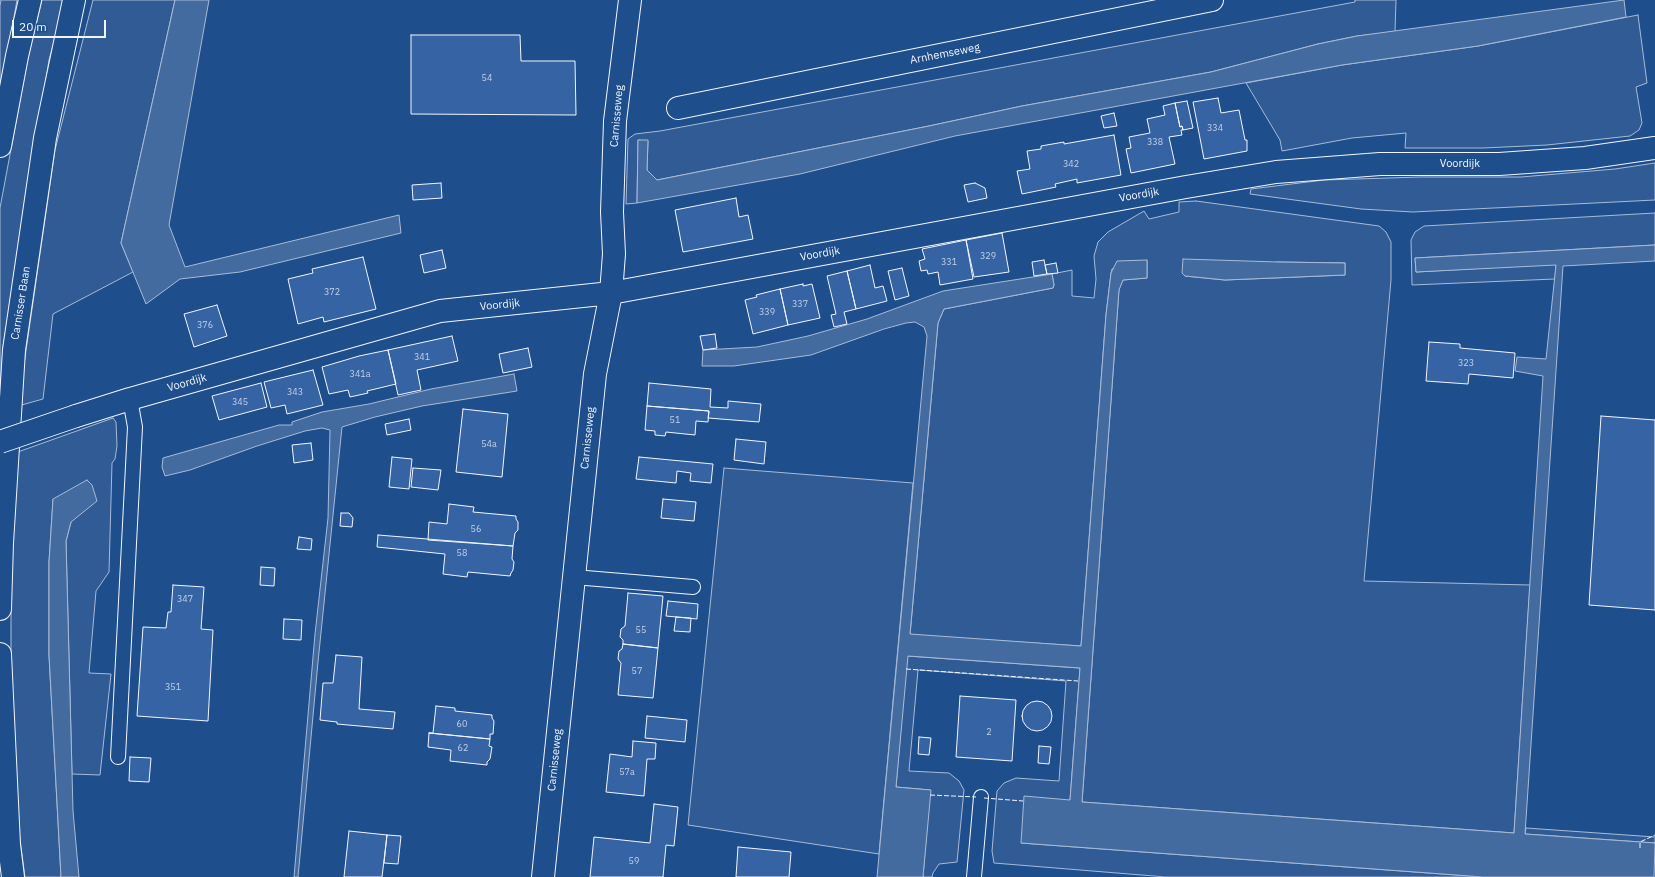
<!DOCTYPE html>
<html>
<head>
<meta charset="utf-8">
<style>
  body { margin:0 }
  #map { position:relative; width:1655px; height:877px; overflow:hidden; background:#1f4e8c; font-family:"IBM Plex Sans",sans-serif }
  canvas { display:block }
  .scale { position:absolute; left:12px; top:20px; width:94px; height:18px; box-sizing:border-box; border:2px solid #f2f6ff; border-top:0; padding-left:5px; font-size:12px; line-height:14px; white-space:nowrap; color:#f2f6ff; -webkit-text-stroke:3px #1f4e8c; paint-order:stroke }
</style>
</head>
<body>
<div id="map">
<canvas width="1655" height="877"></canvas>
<div class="scale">20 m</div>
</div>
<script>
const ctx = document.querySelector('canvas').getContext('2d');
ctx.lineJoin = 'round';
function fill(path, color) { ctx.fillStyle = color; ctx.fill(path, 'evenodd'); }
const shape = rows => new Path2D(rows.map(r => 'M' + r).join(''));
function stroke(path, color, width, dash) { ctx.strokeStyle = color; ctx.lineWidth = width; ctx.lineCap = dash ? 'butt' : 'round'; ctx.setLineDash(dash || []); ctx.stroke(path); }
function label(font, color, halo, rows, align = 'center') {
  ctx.font = font + ' "IBM Plex Sans",sans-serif'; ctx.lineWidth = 3; ctx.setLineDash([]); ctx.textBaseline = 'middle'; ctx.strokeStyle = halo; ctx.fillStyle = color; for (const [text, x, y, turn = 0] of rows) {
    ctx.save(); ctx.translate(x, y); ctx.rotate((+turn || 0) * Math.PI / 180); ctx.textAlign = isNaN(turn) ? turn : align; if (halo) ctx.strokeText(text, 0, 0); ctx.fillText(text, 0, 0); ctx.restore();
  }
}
const built = shape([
  [1,0,17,0,0,95,0,6,1,0],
  [42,0,65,0,49,60,3,347,0,395,0,208,28,58,42,0],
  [93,0,175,0,121,243,133,272,53,314,43,399,18,406,55,150,93,0],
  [1355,0,1396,0,1395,32,1357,36,1318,44,1211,72,1022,106,929,126,657,180,647,170,648,141,638,140,637,203,626,204,628,139,635,134,660,131,1355,2,1355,0],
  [1638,15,1647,83,1636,87,1642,123,1639,130,1630,136,1547,145,1483,148,1405,148,1406,133,1352,138,1282,151,1280,140,1246,83,1342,65,1478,46,1638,15],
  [1655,163,1655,200,1413,212,1361,209,1250,194,1251,189,1324,180,1420,177,1521,177,1615,169,1655,163],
  [1196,201,1379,226,1386,232,1391,242,1391,280,1364,581,1530,585,1514,833,1082,802,1119,289,1123,280,1147,278,1147,260,1112,269,1111,273,1106,315,1081,646,910,635,938,323,944,309,1053,288,1054,285,1052,274,1072,270,1072,296,1094,298,1096,279,1094,256,1098,242,1108,232,1144,211,1149,219,1179,212,1179,202,1196,201],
  [1278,262,1345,263,1345,275,1225,280,1185,276,1278,262],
  [1655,213,1655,245,1415,258,1416,272,1556,264,1555,279,1412,285,1411,240,1415,232,1424,226,1655,213],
  [113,418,116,422,117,446,115,459,112,463,109,572,96,591,89,673,111,674,100,775,72,774,66,541,71,522,53,499,49,562,49,655,61,877,25,877,18,824,11,689,11,591,15,453,113,418],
  [724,468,913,483,879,854,688,825,724,468],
  [907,656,1080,668,1070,800,1021,843,1483,877,1166,877,994,863,992,851,997,791,1004,783,1016,778,1059,781,1066,681,918,670,909,771,949,773,959,781,964,790,957,862,939,864,933,873,932,877,923,877,930,790,896,787,907,656],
  [1526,828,1655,837,1655,843,1525,834,1526,828]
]);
const water = shape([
  [175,0,209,0,169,225,185,267,399,215,401,233,240,272,180,279,146,304,121,243,175,0],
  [1624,0,1626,17,1478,46,1342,65,955,136,800,174,637,203,638,140,648,140,647,170,657,180,929,126,1022,106,1211,72,1318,44,1357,36,1624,0],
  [1655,245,1655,261,1563,266,1525,834,1655,843,1654,877,1483,877,1021,843,1024,796,1070,800,1080,668,908,656,896,787,931,790,923,877,877,877,927,336,924,327,915,322,906,323,884,329,811,355,734,366,702,366,703,350,757,347,808,336,867,319,943,291,1052,274,1054,285,1053,288,944,309,938,323,910,634,1081,646,1106,315,1111,273,1117,261,1147,260,1147,278,1123,280,1119,290,1082,802,1514,833,1543,376,1515,371,1517,357,1546,359,1556,265,1416,272,1415,258,1655,245],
  [1183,259,1278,262,1345,263,1345,275,1225,280,1185,276,1182,273,1183,259],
  [514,374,517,391,422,406,375,417,342,427,318,662,298,877,294,877,315,634,328,518,330,430,322,428,305,431,257,446,190,470,165,476,162,467,163,458,279,425,292,425,292,422,322,412,369,404,431,389,514,374],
  [87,480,92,485,97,501,71,522,66,541,73,811,79,877,61,877,49,655,49,562,53,499,87,480]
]);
const building = shape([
  [411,35,520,35,521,61,575,61,576,115,411,114,411,35],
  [1218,98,1221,113,1239,110,1245,140,1247,140,1247,151,1204,159,1193,102,1218,98],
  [1187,101,1193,128,1183,130,1182,126,1180,127,1175,103,1187,101],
  [1175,103,1180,127,1182,126,1183,130,1181,130,1182,135,1169,137,1175,164,1131,173,1126,149,1131,148,1129,137,1150,133,1147,119,1165,115,1163,106,1175,103],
  [1114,113,1117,126,1104,128,1101,116,1114,113],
  [1114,135,1121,175,1077,183,1077,179,1055,184,1056,187,1022,194,1017,171,1030,169,1027,151,1041,149,1041,146,1064,142,1064,144,1114,135],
  [441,183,442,198,413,200,412,185,441,183],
  [975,183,985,188,987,198,968,202,964,185,975,183],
  [736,198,739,217,748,215,753,239,683,252,675,210,736,198],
  [1002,233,1009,272,974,277,966,240,1002,233],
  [966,240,973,279,940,285,938,272,928,274,927,270,921,271,919,261,925,259,922,249,966,240],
  [442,250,446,268,424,273,420,255,442,250],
  [363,257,376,309,324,322,323,317,298,324,288,279,313,273,312,269,363,257],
  [1044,260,1047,274,1034,276,1032,262,1044,260],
  [1056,263,1058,273,1047,274,1045,265,1056,263],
  [870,265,875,288,883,286,887,301,856,309,847,271,870,265],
  [902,268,909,296,895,300,888,271,902,268],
  [847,271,856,309,844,312,847,324,834,327,831,315,836,314,827,276,847,271],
  [803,284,803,286,812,284,820,318,788,325,780,289,803,284],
  [780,289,788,325,753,334,745,300,757,297,756,295,780,289],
  [217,305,227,336,194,347,184,314,217,305],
  [715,334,717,348,703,350,700,336,715,334],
  [452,336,458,361,417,370,421,390,398,395,388,350,452,336],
  [1429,342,1460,344,1460,348,1515,353,1513,378,1469,374,1468,384,1426,381,1429,342],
  [528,348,532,367,503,373,499,354,528,348],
  [388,350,396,384,367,391,368,393,350,397,348,390,329,394,322,367,359,356,388,350],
  [313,370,323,405,287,414,285,405,271,408,264,382,313,370],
  [261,383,267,407,219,420,212,396,261,383],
  [649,383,711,389,710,407,728,408,728,401,761,404,759,422,708,418,709,411,647,406,649,383],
  [647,406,709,411,708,422,696,421,695,435,666,432,665,436,655,435,655,431,645,430,647,406],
  [463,409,508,414,502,477,456,472,463,409],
  [1601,416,1655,420,1655,610,1589,605,1601,416],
  [409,419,411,430,387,435,385,424,409,419],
  [736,439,766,442,764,464,734,460,736,439],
  [311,443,313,460,294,463,292,445,311,443],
  [392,457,412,459,409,489,389,487,392,457],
  [639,457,713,464,711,483,690,481,691,473,677,471,676,483,636,479,639,457],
  [413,468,441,470,438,490,411,487,413,468],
  [663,499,696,502,694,521,661,518,663,499],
  [449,504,474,507,473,512,516,516,516,519,518,522,518,530,515,533,513,546,428,540,429,522,447,524,449,504],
  [341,513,349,513,353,518,352,527,340,526,341,513],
  [378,535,513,546,512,559,514,562,513,570,511,573,510,576,468,572,467,577,443,574,445,554,377,547,378,535],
  [299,537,312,539,311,550,297,549,299,537],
  [261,567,275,568,274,586,260,585,261,567],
  [173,585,204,587,201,629,213,630,208,721,137,716,143,627,166,628,168,612,171,612,173,585],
  [628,593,663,596,658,648,623,644,623,640,620,637,621,629,625,626,628,593],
  [668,601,698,604,697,619,666,616,668,601],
  [676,617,691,618,690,632,674,631,676,617],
  [284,619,302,620,301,640,283,639,284,619],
  [623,644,658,648,653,698,618,695,621,663,618,659,619,651,622,649,623,644],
  [336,655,362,657,359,709,395,712,393,729,337,724,337,722,320,720,323,683,333,683,336,655],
  [960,696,1016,700,1012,761,956,757,960,696],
  '1022 716a15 15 0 1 1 30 0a15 15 0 1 1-30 0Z',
  [436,706,455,708,455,711,492,715,492,718,494,721,493,734,490,734,490,739,429,733,433,733,436,706],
  [647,716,687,720,685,742,645,738,647,716],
  [429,733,490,739,489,746,492,747,490,759,487,762,487,765,450,761,451,750,428,747,429,733],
  [919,737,931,738,929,755,918,754,919,737],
  [633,741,656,743,655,759,647,759,644,796,606,792,610,754,632,757,633,741],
  [1039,746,1051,747,1049,764,1038,763,1039,746],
  [130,757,151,758,149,782,129,781,130,757],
  [654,804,678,807,674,846,666,845,663,877,590,877,594,837,650,843,654,804],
  [349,831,387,835,382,877,344,877,349,831],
  [387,835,401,836,398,864,384,863,387,835],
  [738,847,791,852,789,877,736,877,738,847]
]);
const lane = shape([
  [574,577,693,587],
  [118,757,135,427,130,399],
  [974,877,981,797]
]);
const street = shape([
  [678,108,1212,0],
  [76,416,130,399,440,311,611,293,1186,187,1276,172,1380,164,1499,164,1585,158,1655,148],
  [543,877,595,374,611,293,614,254,612,212,615,121,630,0]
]);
const secondary = shape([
  [0,146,17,56,30,0],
  [0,609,2,543,14,350,45,138,74,0],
  [0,654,9,845,13,877]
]);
const streetBridge = shape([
  [0,442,76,416]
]);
const fence = shape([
  [906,669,1078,681],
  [930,795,976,797],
  [984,798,1023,801],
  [1640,848,1640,842,1655,835]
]);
const numberNames = [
  ["54",487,78],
  ["334",1215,128],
  ["338",1155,142],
  ["342",1071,164],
  ["329",988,256],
  ["331",949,262],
  ["372",332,292],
  ["337",800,304],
  ["339",767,312],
  ["376",205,325],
  ["341",422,357],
  ["323",1466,363],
  ["341a",360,374],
  ["343",295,392],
  ["345",240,402],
  ["51",675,420],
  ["54a",489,444],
  ["56",476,529],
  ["58",462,553],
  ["347",185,599],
  ["55",641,630],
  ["57",637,671],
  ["351",173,687],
  ["60",462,724],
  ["2",989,732],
  ["62",463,748],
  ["57a",627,772],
  ["59",634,861]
];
const streetNames = [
  ["Arnhemseweg",945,54,-11],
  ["Carnisseweg",617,116,-85],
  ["Voordijk",1460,164],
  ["Voordijk",1139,195,-10],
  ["Voordijk",820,254,-10],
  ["Carnisser Baan",21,303,-81],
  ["Voordijk",500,305,-6],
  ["Voordijk",187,383,-16],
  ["Carnisseweg",588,438,-84],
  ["Carnisseweg",555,760,-84]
];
fill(built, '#305b95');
stroke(built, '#a8bbd7', 1);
fill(water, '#446ba0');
stroke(water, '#a8bbd7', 1);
fill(building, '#3563a3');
stroke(building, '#f2f6ff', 1);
stroke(lane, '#f2f6ff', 16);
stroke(street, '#f2f6ff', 24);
stroke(secondary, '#f2f6ff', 24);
stroke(lane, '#1f4e8c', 14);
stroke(street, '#1f4e8c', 22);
stroke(secondary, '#1f4e8c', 22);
stroke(streetBridge, '#f2f6ff', 24, []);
stroke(streetBridge, '#1f4e8c', 22);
stroke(fence, '#f2f6ff', 1, [5, 2]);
label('9px', '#c3d1e8', null, numberNames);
label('11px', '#f2f6ff', '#1f4e8c', streetNames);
</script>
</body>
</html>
